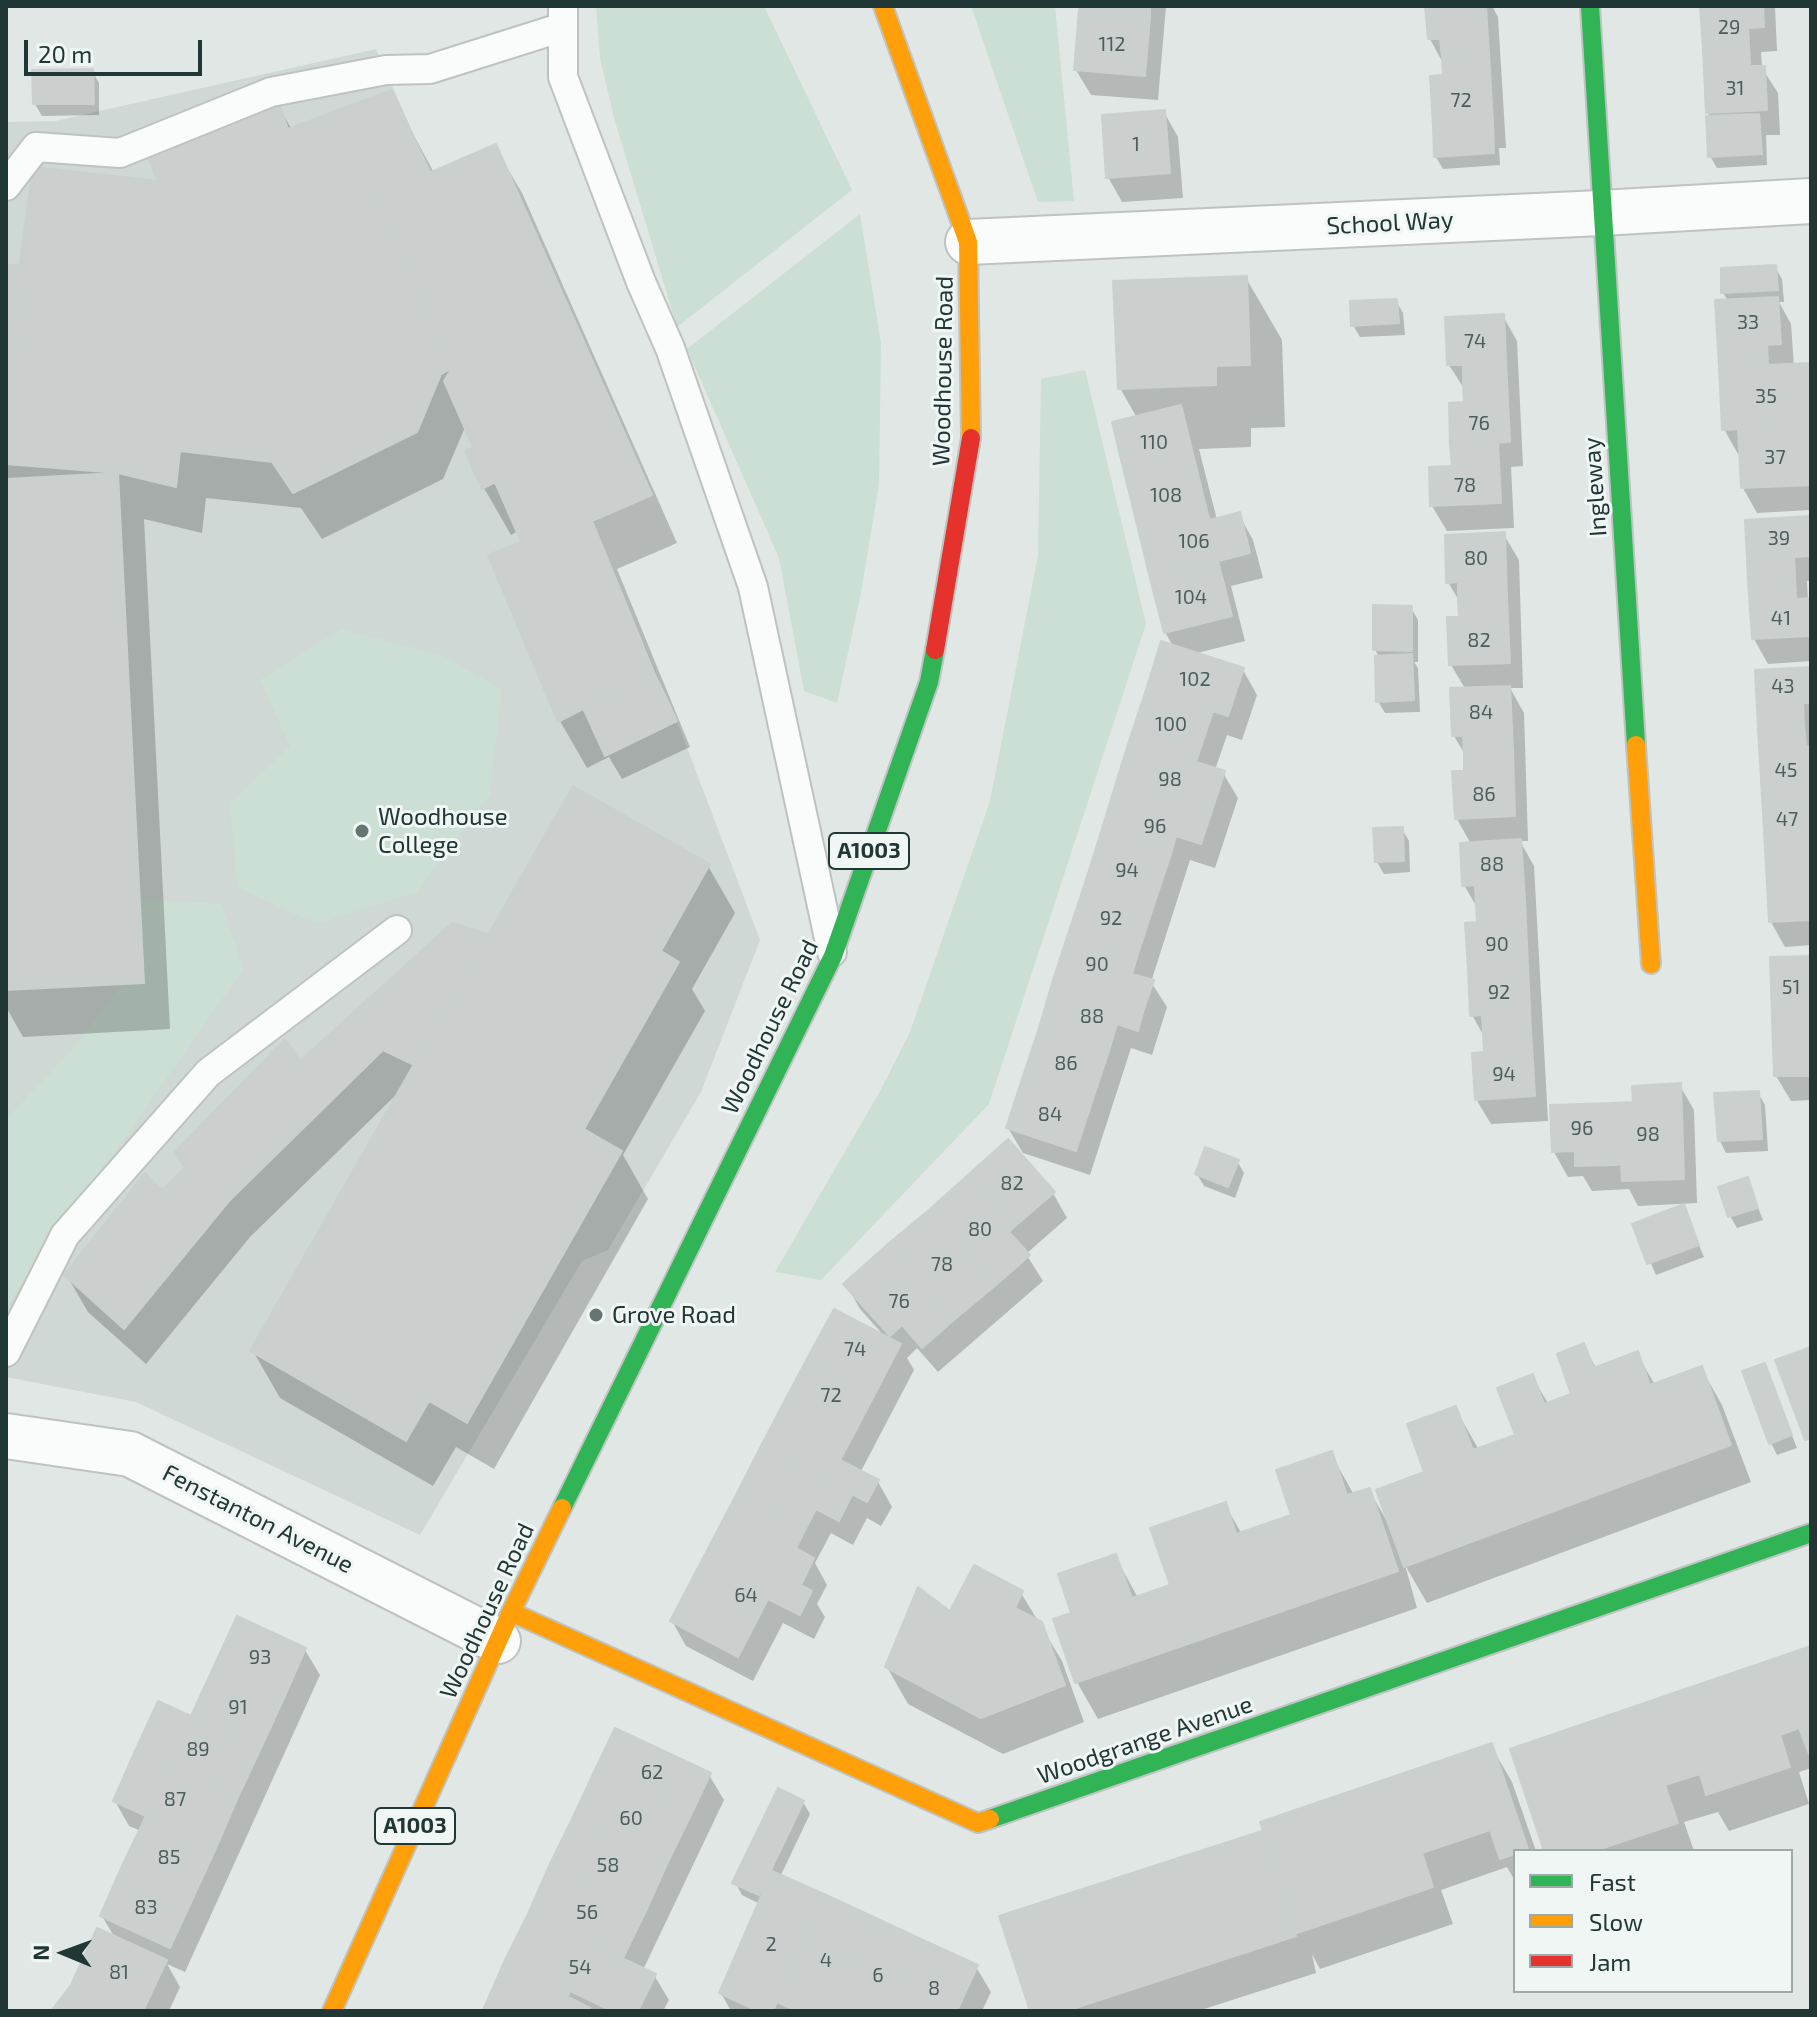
<!DOCTYPE html>
<html>
<head>
<meta charset="utf-8">
<style>
  body { margin:0 }
  #map { position:relative; width:1817px; height:2017px; overflow:hidden; background:#e1e7e5; font-family:"Exo 2",sans-serif }
  canvas { display:block }
  .frame { position:absolute; inset:0; border:8px solid #213735; pointer-events:none }
  .legend { position:absolute; left:1513px; top:1849px; width:280px; height:144px; box-sizing:border-box; background:#eff6f4; border:2px solid #9daaa8; margin:0; padding:10px 14px; list-style:none; font-size:24px; color:#213735 }
  .legend li { display:flex; align-items:center; gap:16px; height:40px }
  .legend b { width:40px; border:2px solid #9daaa8 }
  .north { position:absolute; left:24px; top:1913px; width:80px; height:80px; -webkit-text-stroke:6px #eff6f4; paint-order:stroke; rotate:271deg; font-size:22px; font-weight:700; line-height:32px; text-align:center; color:#213735 }
  .north::after { content:''; display:block; margin:auto; width:28px; height:36px; background:#213735; clip-path:polygon(50% 0,100% 100%,50% 72%,0 100%) }
  .scale { position:absolute; left:24px; top:40px; width:178px; height:36px; box-sizing:border-box; border:4px solid #213735; border-top:0; padding-left:10px; font-size:24px; line-height:28px; white-space:nowrap; color:#213735; -webkit-text-stroke:6px #eff6f4; paint-order:stroke }
</style>
</head>
<body>
<div id="map">
<canvas width="1817" height="2017"></canvas>
<div class="frame"></div>
<ul class="legend">
<li><b style="height:10px;background:#30b455"></b>Fast</li>
<li><b style="height:10px;background:#ff9f0a"></b>Slow</li>
<li><b style="height:10px;background:#e5322d"></b>Jam</li>
</ul>
<div class="north">N</div>
<div class="scale">20 m</div>
</div>
<script>
const ctx = document.querySelector('canvas').getContext('2d');
ctx.lineJoin = 'round';
function fill(path, color) { ctx.fillStyle = color; ctx.fill(path, 'evenodd'); }
const shape = rows => new Path2D(rows.map(r => 'M' + r).join(''));
function stroke(path, color, width, dash) { ctx.strokeStyle = color; ctx.lineWidth = width; ctx.lineCap = dash ? 'butt' : 'round'; ctx.setLineDash(dash || []); ctx.stroke(path); }
function label(font, color, halo, rows, align = 'center') {
  ctx.font = font + ' "Exo 2",sans-serif'; ctx.lineWidth = 6; ctx.setLineDash([]); ctx.textBaseline = 'middle'; ctx.strokeStyle = halo; ctx.fillStyle = color; for (const [text, x, y, turn = 0] of rows) {
    ctx.save(); ctx.translate(x, y); ctx.rotate((+turn || 0) * Math.PI / 180); ctx.textAlign = isNaN(turn) ? turn : align; if (halo) ctx.strokeText(text, 0, 0); ctx.fillText(text, 0, 0); ctx.restore();
  }
}
const built = shape([
  [376,49,430,172,496,144,652,495,592,522,677,721,760,940,701,1092,608,1250,582,1261,420,1535,136,1402,6,1377,6,122,55,121]
]);
const green = shape([
  [596,6,764,6,852,190,677,327,614,118,600,58],
  [971,6,1055,6,1074,201,1038,202],
  [860,214,881,343,879,484,861,593,837,703,804,691,779,558,687,349],
  [1085,370,1146,624,989,1104,821,1280,775,1272,879,1093,910,1032,990,801,1038,556,1041,379],
  [341,629,442,655,502,690,490,795,417,892,317,924,237,887,230,803,290,746,260,680],
  [140,899,221,904,244,968,6,1307,6,1119,73,1049,123,982]
]);
const shadow = shape([
  [1081,6,1166,6,1158,100,1091,95,1076,70],
  [1427,6,1492,6,1498,17,1506,148,1499,148,1500,165,1443,169,1436,157,1444,65,1430,39],
  [1702,6,1775,7,1777,51,1761,52,1762,68,1778,93,1780,135,1766,135,1767,165,1717,168,1710,156,1711,118,1708,113],
  [92,71,99,83,99,115,42,116,35,104],
  [391,92,434,173,495,147,522,193,677,543,617,569,690,747,622,779,609,757,587,768,560,721,491,556,524,544,518,531,511,535,484,488,468,452,476,448,466,425,443,479,322,539,301,508,206,498,202,533,144,519,170,1029,23,1037,6,1007,6,266,21,268,161,184,278,106,292,130],
  [1164,112,1178,137,1183,198,1122,202,1108,177],
  [1775,267,1782,279,1784,302,1779,302,1791,324,1794,366,1811,366,1811,510,1757,513,1743,488,1741,454,1738,454,1724,429,1729,302,1723,293],
  [1246,278,1282,340,1285,427,1251,428,1251,447,1199,449,1217,520,1239,515,1253,540,1263,578,1231,586,1245,641,1193,654,1243,670,1257,695,1242,740,1227,735,1215,770,1223,773,1238,798,1215,868,1190,860,1151,982,1167,1007,1152,1055,1131,1048,1090,1175,1023,1153,1008,1128,1174,648,1165,632,1137,418,1120,388],
  [1396,301,1403,313,1405,335,1360,337,1353,325],
  [1503,316,1517,341,1523,466,1511,467,1514,528,1447,531,1432,506,1431,469,1454,467,1466,404,1465,390,1449,365],
  [1811,518,1811,581,1807,581,1808,601,1811,600,1811,661,1768,664,1754,639],
  [1504,535,1519,560,1523,688,1510,688,1524,713,1528,841,1520,841,1534,866,1548,1121,1491,1124,1476,1099,1486,1054,1485,1038,1472,1015,1478,909,1464,885,1471,844,1457,819,1466,772,1466,756,1454,736,1466,690,1451,665,1461,619,1461,604,1448,582],
  [1411,608,1418,620,1418,662,1414,662,1418,668,1420,712,1385,713,1378,701,1380,658,1375,650],
  [1811,669,1811,945,1785,947,1771,922,1757,672],
  [1402,829,1409,841,1410,872,1384,874,1377,862],
  [708,866,735,913,692,989,705,1011,623,1155,648,1199,494,1469,456,1447,433,1486,280,1398,253,1351,399,1092,250,1237,146,1364,88,1312,67,1276,162,1192,452,925,489,937],
  [1811,958,1811,1100,1791,1101,1776,1076],
  [1680,1086,1694,1110,1697,1203,1638,1206,1629,1189,1592,1191,1583,1176,1568,1177,1554,1152,1635,1104],
  [1758,1093,1765,1105,1768,1151,1726,1153,1720,1141],
  [1237,1161,1244,1173,1235,1198,1204,1186,1197,1174],
  [1747,1180,1763,1220,1737,1228,1730,1216],
  [1053,1193,1067,1218,1026,1254,1043,1281,938,1372,917,1348,907,1358,914,1370,860,1473,878,1482,892,1507,881,1526,867,1518,853,1545,831,1533,815,1563,827,1585,817,1604,825,1617,814,1639,783,1623,753,1681,686,1646,672,1621,835,1311,885,1337,860,1309,846,1284],
  [1683,1207,1704,1257,1656,1275,1634,1225],
  [1583,1346,1597,1369,1637,1354,1655,1385,1701,1368,1722,1405,1751,1482,1427,1603,1405,1565,1417,1608,1098,1719,1077,1682,1074,1614,1115,1556,1138,1598,1172,1586,1225,1505,1242,1534,1293,1517,1331,1454,1354,1495,1369,1490,1387,1521,1427,1473,1455,1408,1479,1450,1518,1436,1532,1376,1549,1405,1574,1395],
  [1764,1366,1797,1448,1777,1455,1771,1443],
  [1021,1593,1062,1661,1084,1722,1003,1754,908,1704,887,1667,951,1614],
  [238,1619,305,1650,320,1675,185,1972,167,1964,180,1987,169,2011,54,2011,115,1938,102,1916,141,1831,129,1826,115,1801,192,1718],
  [1811,1648,1811,1768,1799,1772,1809,1804,1729,1831,1718,1812,1684,1822,1694,1851,1546,1851],
  [616,1730,709,1775,724,1800,643,1970,654,1975,669,2000,663,2011,484,2011],
  [1491,1746,1512,1782,1536,1851,1515,1851,1515,1881,1507,1867,1441,1890,1453,1924,1320,1969,1312,1954,1316,1973,1198,2011,1032,2011,1002,1918,1265,1832],
  [803,1802,810,1814,780,1877,976,1967,991,1992,982,2011,731,2011,721,1993,760,1904,742,1895,735,1882]
]);
const building = shape([
  [1080,6,1150,6,1150,17,1079,11,1080,6],
  [1425,6,1486,6,1489,54,1442,57,1440,39,1428,39,1425,6],
  [1700,6,1763,6,1764,27,1748,28,1749,46,1703,49,1700,6],
  [1079,11,1150,17,1145,76,1074,70,1079,11],
  [1749,46,1750,66,1765,66,1767,110,1706,113,1703,49,1749,46],
  [1489,54,1493,123,1433,126,1430,76,1443,75,1442,57,1489,54],
  [93,69,94,104,33,104,32,70,93,69],
  [392,90,430,172,376,196,452,368,441,374,417,432,293,493,272,462,180,451,176,487,118,473,6,464,6,363,33,167,158,181,149,159,279,104,288,129,392,90],
  [1165,110,1170,173,1106,178,1102,115,1165,110],
  [1759,114,1762,154,1708,157,1706,116,1759,114],
  [1493,123,1494,153,1434,157,1433,126,1493,123],
  [496,144,652,495,592,521,654,672,558,722,488,555,521,542,495,482,482,489,465,451,473,447,444,381,452,368,376,196,496,144],
  [6,264,19,266,6,363,6,264],
  [1776,265,1778,290,1721,293,1721,268,1776,265],
  [1247,276,1250,365,1216,366,1216,385,1118,389,1113,281,1247,276],
  [1778,297,1781,344,1767,345,1768,365,1719,367,1715,300,1778,297],
  [1397,299,1399,323,1351,326,1350,301,1397,299],
  [1504,314,1507,381,1463,384,1463,365,1447,365,1445,317,1504,314],
  [1811,363,1811,425,1722,430,1719,367,1811,363],
  [1507,381,1510,442,1450,445,1449,403,1464,402,1463,384,1507,381],
  [1181,405,1195,462,1126,480,1112,422,1181,405],
  [1811,425,1811,485,1741,488,1738,429,1811,425],
  [1498,442,1501,503,1430,506,1429,467,1452,466,1450,445,1498,442],
  [1195,462,1207,511,1138,529,1126,480,1195,462],
  [118,473,144,983,6,990,6,479,118,473],
  [1207,511,1210,520,1240,512,1250,553,1150,578,1138,529,1207,511],
  [1811,516,1811,556,1794,557,1795,577,1748,580,1745,520,1811,516],
  [1505,532,1507,598,1458,600,1458,582,1446,583,1445,535,1505,532],
  [1218,561,1232,616,1164,633,1150,578,1218,561],
  [1795,577,1796,599,1811,598,1811,636,1752,639,1748,580,1795,577],
  [1507,598,1510,663,1449,665,1447,617,1459,617,1458,600,1507,598],
  [1373,605,1412,606,1412,651,1373,650,1373,605],
  [1161,641,1244,668,1228,716,1146,690,1161,641],
  [1412,654,1414,700,1376,702,1375,656,1412,654],
  [1811,667,1811,703,1803,703,1804,725,1758,728,1755,670,1811,667],
  [654,672,677,721,605,756,583,708,654,672],
  [1510,686,1513,751,1464,753,1463,736,1452,736,1450,688,1510,686],
  [1146,690,1213,711,1197,759,1130,738,1146,690],
  [1804,725,1806,746,1811,746,1811,794,1762,797,1758,728,1804,725],
  [1130,738,1197,759,1196,762,1225,771,1210,817,1115,786,1130,738],
  [1513,751,1515,816,1455,819,1452,771,1464,771,1464,753,1513,751],
  [573,786,710,864,661,951,679,962,584,1129,622,1151,467,1423,429,1401,406,1441,250,1351,573,786],
  [1115,786,1210,817,1201,844,1176,836,1170,857,1100,835,1115,786],
  [1811,794,1811,864,1766,866,1762,797,1811,794],
  [1403,827,1404,861,1375,862,1373,828,1403,827],
  [1100,835,1170,857,1154,905,1085,883,1100,835],
  [1521,839,1525,901,1476,904,1475,885,1462,886,1460,843,1521,839],
  [1811,864,1811,920,1769,922,1766,866,1811,864],
  [1085,883,1154,905,1138,954,1069,931,1085,883],
  [1525,901,1528,966,1468,969,1465,923,1477,922,1476,904,1525,901],
  [452,923,488,934,414,1065,383,1050,229,1201,124,1329,64,1275,145,1173,162,1190,185,1168,174,1153,285,1039,300,1061,452,923],
  [1069,931,1138,954,1132,974,1154,980,1144,1009,1053,980,1069,931],
  [1811,956,1811,1016,1772,1017,1770,957,1811,956],
  [1528,966,1531,1031,1483,1034,1482,1015,1470,1016,1468,969,1528,966],
  [1053,980,1144,1009,1138,1031,1117,1024,1109,1051,1039,1028,1053,980],
  [1811,1016,1811,1076,1774,1076,1772,1017,1811,1016],
  [1039,1028,1109,1051,1093,1099,1023,1076,1039,1028],
  [1531,1031,1535,1096,1475,1100,1472,1053,1484,1052,1483,1034,1531,1031],
  [1023,1076,1093,1099,1076,1151,1006,1128,1023,1076],
  [1681,1083,1684,1179,1622,1181,1621,1164,1615,1165,1612,1103,1633,1102,1632,1086,1681,1083],
  [1759,1091,1762,1139,1718,1141,1714,1093,1759,1091],
  [1612,1103,1615,1165,1575,1166,1575,1151,1552,1152,1550,1105,1612,1103],
  [1008,1139,1055,1192,1014,1227,969,1174,1008,1139],
  [1205,1147,1239,1160,1228,1187,1195,1174,1205,1147],
  [969,1174,1014,1227,1009,1232,1030,1255,996,1285,930,1209,969,1174],
  [1748,1177,1758,1208,1728,1217,1718,1187,1748,1177],
  [1684,1204,1699,1245,1647,1264,1632,1224,1684,1204],
  [930,1209,996,1285,955,1319,889,1243,930,1209],
  [889,1243,955,1319,922,1348,902,1325,890,1336,843,1284,889,1243],
  [834,1309,901,1344,877,1390,809,1355,834,1309],
  [1584,1343,1594,1368,1638,1351,1650,1385,1702,1366,1731,1445,1404,1567,1376,1490,1424,1472,1407,1424,1456,1406,1473,1450,1515,1435,1497,1388,1533,1374,1544,1404,1571,1394,1557,1354,1584,1343],
  [1811,1347,1811,1438,1805,1440,1775,1360,1811,1347],
  [809,1355,877,1390,853,1436,785,1400,809,1355],
  [1765,1363,1792,1435,1769,1444,1742,1371,1765,1363],
  [785,1400,853,1436,840,1460,879,1480,867,1502,761,1446,785,1400],
  [761,1446,852,1495,839,1521,816,1509,806,1528,737,1493,761,1446],
  [1332,1451,1347,1495,1370,1488,1398,1571,1075,1683,1053,1619,1071,1613,1058,1574,1116,1554,1132,1598,1170,1585,1150,1528,1226,1502,1236,1534,1291,1515,1276,1470,1332,1451],
  [737,1493,806,1528,796,1548,814,1558,801,1585,713,1539,737,1493],
  [713,1539,812,1591,800,1615,768,1599,738,1657,670,1621,713,1539],
  [974,1565,1023,1591,1015,1608,1042,1622,1065,1685,981,1718,885,1667,918,1587,950,1611,974,1565],
  [237,1616,306,1648,284,1698,214,1666,237,1616],
  [1811,1646,1811,1753,1809,1754,1799,1728,1780,1735,1790,1767,1706,1795,1700,1774,1665,1785,1678,1823,1594,1851,1544,1851,1510,1749,1811,1646],
  [214,1666,284,1698,261,1748,191,1716,214,1666],
  [158,1701,261,1748,238,1797,135,1751,158,1701],
  [615,1728,711,1773,690,1817,594,1772,615,1728],
  [1492,1743,1528,1849,1515,1851,1515,1854,1500,1859,1490,1830,1422,1853,1433,1887,1297,1933,1260,1822,1492,1743],
  [135,1751,238,1797,216,1848,113,1801,135,1751],
  [594,1772,690,1817,667,1864,572,1819,594,1772],
  [778,1788,804,1801,759,1895,732,1883,778,1788],
  [146,1816,216,1848,193,1898,122,1866,146,1816],
  [572,1819,667,1864,646,1911,549,1866,572,1819],
  [1262,1831,1296,1936,1066,2011,1030,2011,999,1916,1262,1831],
  [122,1866,193,1898,170,1948,100,1916,122,1866],
  [549,1866,646,1911,623,1958,528,1914,549,1866],
  [772,1871,824,1894,773,2011,758,2011,719,1993,772,1871],
  [824,1894,876,1918,833,2011,797,2011,777,2002,824,1894],
  [528,1914,656,1974,638,2011,612,2011,505,1960,528,1914],
  [876,1918,923,1940,891,2011,833,2011,876,1918],
  [97,1928,167,1960,143,2011,107,2011,71,1985,97,1928],
  [923,1940,978,1965,957,2011,891,2011,923,1940],
  [505,1960,570,1991,568,1997,590,2008,588,2011,490,2011,484,2008,505,1960],
  [71,1985,107,2011,51,2011,71,1985]
]);
const lane = shape([
  [563,6,563,77,641,282,670,348,753,587,832,952],
  [6,186,36,147,120,153,271,92,386,70,430,69,563,27],
  [6,1352,65,1235,208,1073,397,930]
]);
const street = shape([
  [968,242,1601,213,1811,201],
  [6,1436,130,1454,498,1641]
]);
const fast = shape([
  [1590,6,1636,745],
  [562,1508,833,956,929,682,935,650],
  [990,1819,1811,1533]
]);
const slow = shape([
  [883,6,968,242,971,438],
  [1636,745,1651,964],
  [511,1612,978,1823,990,1819],
  [332,2011,511,1612,562,1508]
]);
const jam = shape([
  [935,650,971,438]
]);
const markers = [
  [362,831,8,"#647573"],
  [596,1315,8,"#647573"]
];
const numberNames = [
  ["29",1729,27],
  ["112",1112,44],
  ["31",1735,88],
  ["72",1461,100],
  ["1",1136,144],
  ["33",1748,322],
  ["74",1475,341],
  ["35",1766,396],
  ["76",1479,423],
  ["110",1154,442],
  ["37",1775,457],
  ["78",1465,485],
  ["108",1166,495],
  ["39",1779,538],
  ["106",1194,541],
  ["80",1476,558],
  ["104",1191,597],
  ["41",1781,618],
  ["82",1479,640],
  ["102",1195,679],
  ["43",1783,686],
  ["84",1481,712],
  ["100",1171,724],
  ["45",1786,770],
  ["98",1170,779],
  ["86",1484,794],
  ["47",1787,819],
  ["96",1155,826],
  ["88",1492,864],
  ["94",1127,870],
  ["92",1111,918],
  ["90",1497,944],
  ["90",1097,964],
  ["51",1791,987],
  ["92",1499,992],
  ["88",1092,1016],
  ["86",1066,1063],
  ["94",1504,1074],
  ["84",1050,1114],
  ["96",1582,1128],
  ["98",1648,1134],
  ["82",1012,1183],
  ["80",980,1229],
  ["78",942,1264],
  ["76",899,1301],
  ["74",855,1349],
  ["72",831,1395],
  ["64",746,1595],
  ["93",260,1657],
  ["91",238,1707],
  ["89",198,1749],
  ["62",652,1772],
  ["87",175,1799],
  ["60",631,1818],
  ["85",169,1857],
  ["58",608,1865],
  ["83",146,1907],
  ["56",587,1912],
  ["2",771,1944],
  ["4",826,1960],
  ["54",580,1967],
  ["81",119,1972],
  ["6",878,1975],
  ["8",934,1988]
];
const shields = [
  [869,851,80],
  [415,1826,80]
];
const shieldNames = [
  ["A1003",869,851],
  ["A1003",415,1826]
];
const streetNames = [
  ["School Way",1390,223,-3],
  ["Woodhouse Road",943,371,-89],
  ["Ingleway",1595,487,-94],
  ["Woodhouse Road",770,1027,-64],
  ["Fenstanton Avenue",258,1519,27],
  ["Woodhouse Road",487,1611,-65],
  ["Woodgrange Avenue",1145,1740,-19]
];
const poiNames = [
  ["Woodhouse",378,817],
  ["College",378,845],
  ["Grove Road",612,1315]
];
fill(built, '#cfd8d5');
fill(green, '#cbdfd4');
fill(shadow, '#0003');
fill(building, '#cbd0cf');
stroke(building, '#cad0ce', 2);
stroke(lane, '#bec3c2', 32);
stroke(street, '#bec3c2', 48);
stroke(fast, '#bec4c2', 22);
stroke(slow, '#bec4c2', 22);
stroke(jam, '#bec4c2', 22);
stroke(lane, '#fafbfb', 28);
stroke(street, '#fafbfb', 44);
stroke(fast, '#30b455', 18);
stroke(slow, '#ff9f0a', 18);
stroke(jam, '#e5322d', 18);
for (const [x, y, r, color] of markers) { const dot = new Path2D(); dot.arc(x, y, r, 0, 2 * Math.PI); ctx.fillStyle = color; ctx.fill(dot); stroke(dot, '#eff6f4', 3); }
label('20px', '#4c5d5c', null, numberNames);
for (const [x, y, w] of shields) { const box = new Path2D(); box.roundRect(x - w / 2, y - 18, w, 36, 6); ctx.fillStyle = '#eff6f4'; ctx.fill(box); stroke(box, '#213735', 2); }
label('bold 22px', '#213735', null, shieldNames);
label('24px', '#213735', '#eff6f4', streetNames);
label('24px', '#213735', '#eff6f4', poiNames, 'left');
</script>
</body>
</html>
